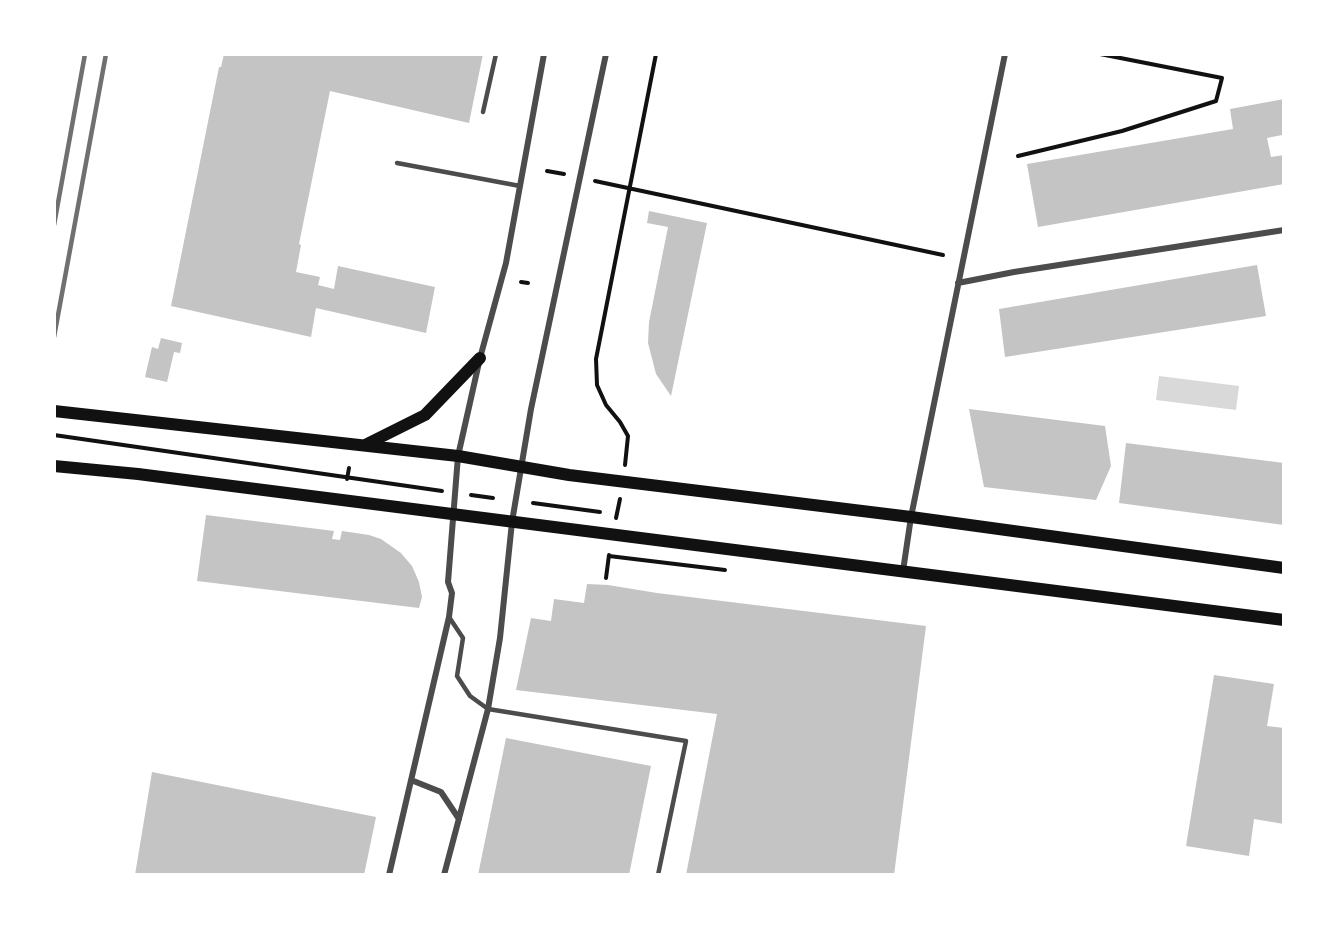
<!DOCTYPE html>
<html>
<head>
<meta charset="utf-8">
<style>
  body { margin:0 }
  #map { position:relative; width:1338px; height:929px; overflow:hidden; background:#fff; font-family:"Source Sans 3",sans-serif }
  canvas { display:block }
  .frame { position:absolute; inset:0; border:56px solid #fff; pointer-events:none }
</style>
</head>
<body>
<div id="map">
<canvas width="1338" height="929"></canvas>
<div class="frame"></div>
</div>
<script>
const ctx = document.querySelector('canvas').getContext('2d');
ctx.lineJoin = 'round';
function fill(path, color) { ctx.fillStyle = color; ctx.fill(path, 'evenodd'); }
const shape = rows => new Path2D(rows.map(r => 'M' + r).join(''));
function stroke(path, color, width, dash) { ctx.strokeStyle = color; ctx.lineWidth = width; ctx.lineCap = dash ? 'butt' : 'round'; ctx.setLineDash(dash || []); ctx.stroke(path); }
const water = shape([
  [1159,376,1239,386,1236,410,1156,400]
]);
const building = shape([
  [224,54,483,54,469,123,330,91,299,244,301,245,296,272,320,277,318,285,334,289,338,266,435,287,426,333,316,308,311,337,171,306,219,67,221,67],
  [1284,99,1284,140,1282,135,1267,138,1271,157,1284,155,1284,184,1038,227,1027,164,1233,129,1230,109],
  [649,211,707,223,671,396,656,374,648,343,649,322,668,227,647,223],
  [1257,265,1266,316,1005,357,999,309],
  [161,338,182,343,180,353,174,352,167,382,145,377,152,347,158,349],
  [969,409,1105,426,1111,466,1096,500,984,487],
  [1126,443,1284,463,1284,525,1119,503],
  [206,515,334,531,332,539,340,540,342,531,369,535,381,539,401,553,412,566,419,582,422,597,419,608,197,581],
  [587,584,608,585,657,593,926,626,894,875,686,875,717,714,516,690,531,618,551,621,554,599,584,603],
  [1214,675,1274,684,1267,726,1284,728,1284,824,1254,819,1249,856,1186,846],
  [506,738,651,766,629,875,478,875],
  [152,772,376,817,364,875,135,875]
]);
const path = shape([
  [1018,156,1122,131,1216,101,1222,78,1100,54],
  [547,171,564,174],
  [595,181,943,255],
  [521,282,528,283],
  [54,435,442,491],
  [625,465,628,436,620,422,606,405,597,385,596,359,656,54],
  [347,479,349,468],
  [471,495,493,498],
  [533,503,600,512],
  [616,518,620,499],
  [609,556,725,570],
  [606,578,609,555]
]);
const service = shape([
  [483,112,496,54],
  [397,163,520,186],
  [449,617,463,638,457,676,470,696,488,709,686,741,658,875]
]);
const minor = shape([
  [958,283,1014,272,1284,230],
  [903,571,911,517,1005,54],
  [411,780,441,792,459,819],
  [389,875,449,617,452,593,448,582,458,456,480,358,506,263,544,54],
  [444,875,488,709,500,638,512,522,531,409,606,54]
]);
const secondary = shape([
  [54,411,458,456,569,475,911,517,1284,568],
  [365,445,425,415,480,358],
  [54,466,138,474,1284,620]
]);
const rail = shape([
  [54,225,85,54],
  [54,337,106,54]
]);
fill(water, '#d9d9d9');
fill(building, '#c4c4c4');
stroke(path, '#111', 4);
stroke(service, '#4c4c4c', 4.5);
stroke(minor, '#4c4c4c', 6);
stroke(secondary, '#111', 12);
stroke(rail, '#707070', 4.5);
</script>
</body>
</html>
